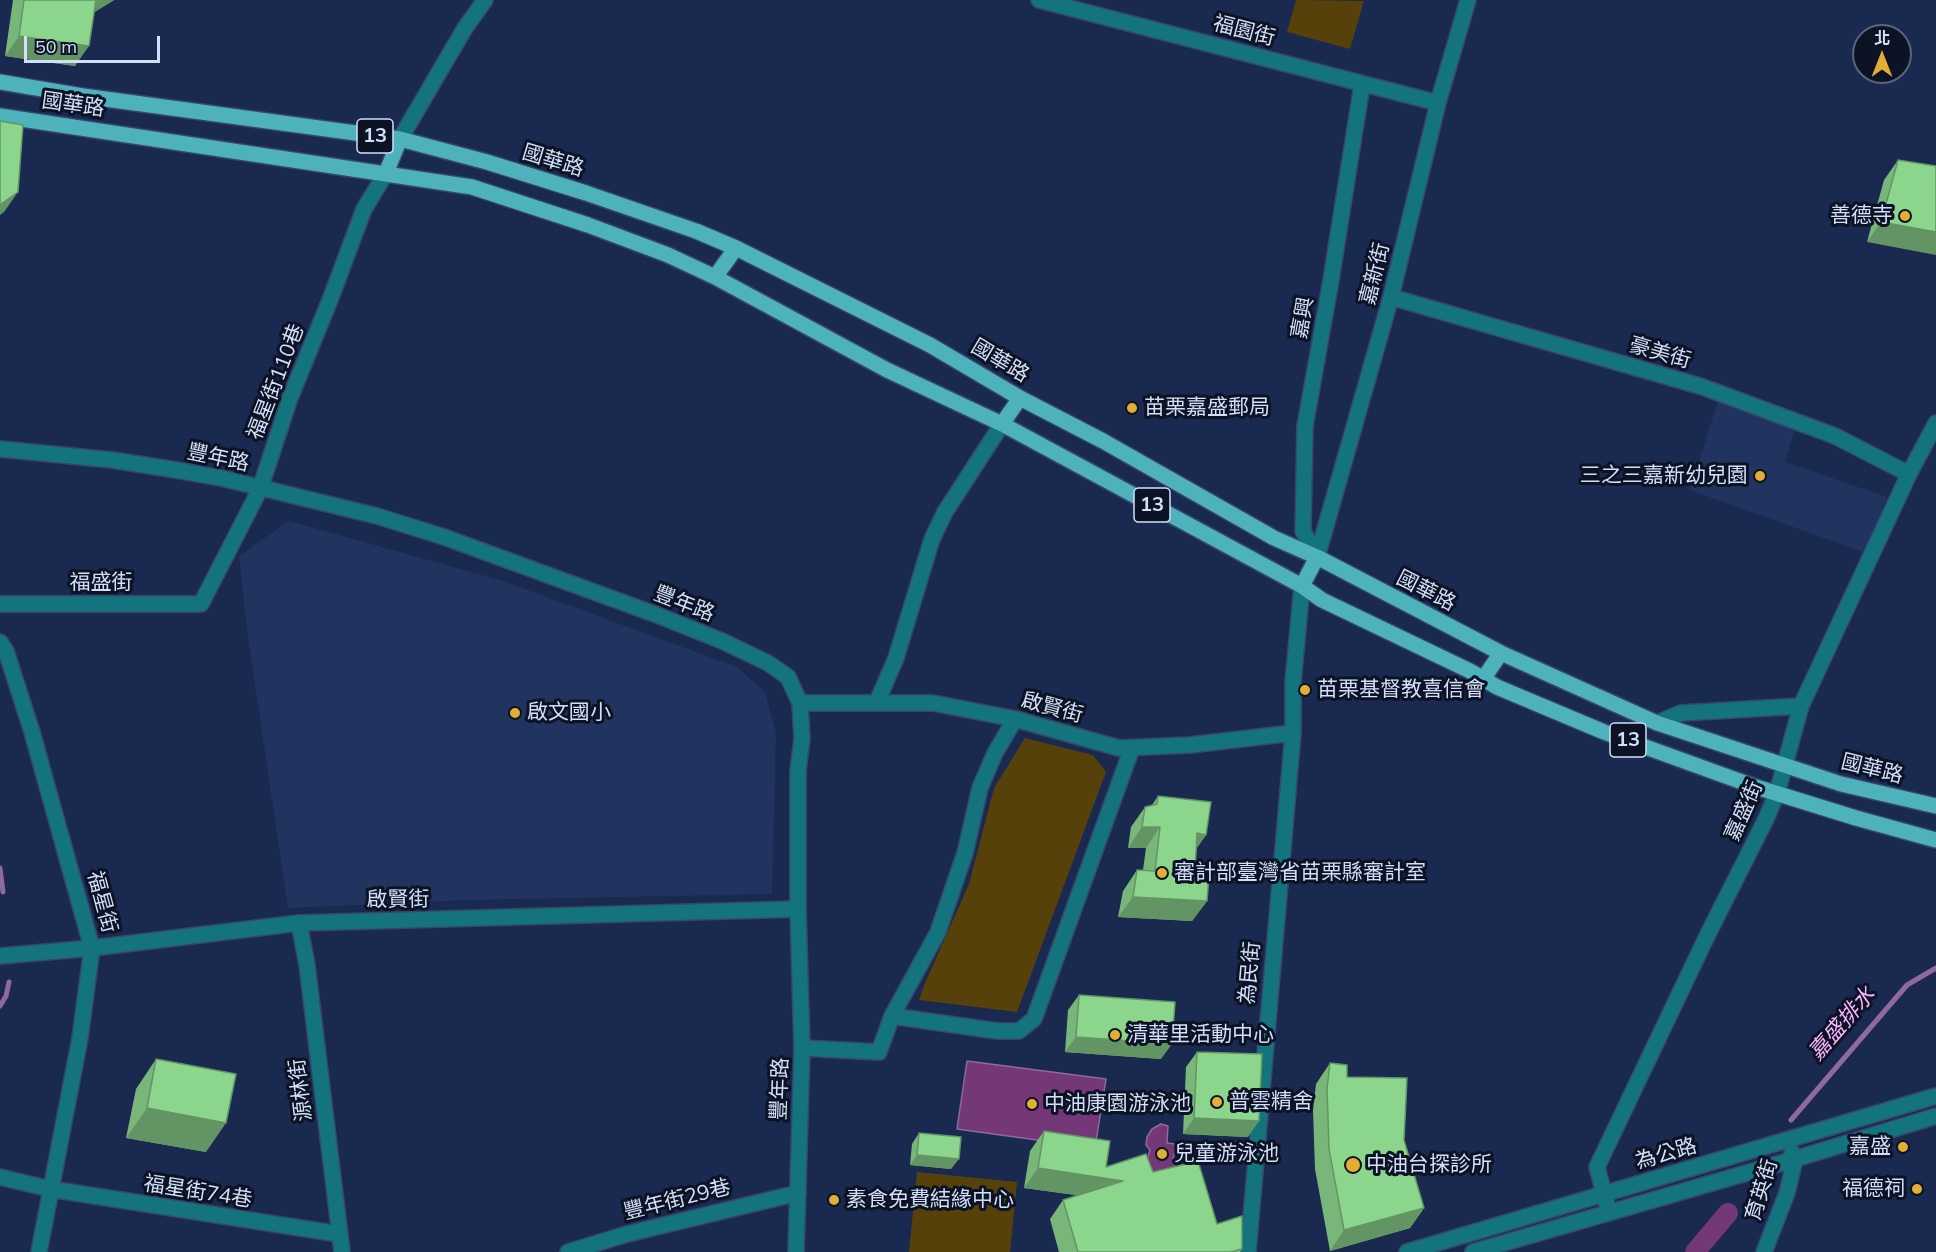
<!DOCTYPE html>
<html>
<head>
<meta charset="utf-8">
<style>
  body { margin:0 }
  #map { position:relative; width:1936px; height:1252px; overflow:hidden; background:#192950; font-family:Mulish,"Noto Sans TC",sans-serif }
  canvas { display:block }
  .north { position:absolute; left:1852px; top:24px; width:60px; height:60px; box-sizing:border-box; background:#0c1324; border:2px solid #5c6579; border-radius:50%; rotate:0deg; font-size:16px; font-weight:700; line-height:24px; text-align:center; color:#d3dff8 }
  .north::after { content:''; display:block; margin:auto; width:21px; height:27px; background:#e2af34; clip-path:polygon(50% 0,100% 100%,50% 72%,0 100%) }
  .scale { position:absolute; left:24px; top:36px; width:136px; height:27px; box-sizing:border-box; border:3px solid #d3dff8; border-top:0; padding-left:8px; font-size:18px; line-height:21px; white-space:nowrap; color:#d3dff8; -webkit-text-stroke:4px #0c1324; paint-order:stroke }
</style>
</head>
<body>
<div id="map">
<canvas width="1936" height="1252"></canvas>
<div class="north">北</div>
<div class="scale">50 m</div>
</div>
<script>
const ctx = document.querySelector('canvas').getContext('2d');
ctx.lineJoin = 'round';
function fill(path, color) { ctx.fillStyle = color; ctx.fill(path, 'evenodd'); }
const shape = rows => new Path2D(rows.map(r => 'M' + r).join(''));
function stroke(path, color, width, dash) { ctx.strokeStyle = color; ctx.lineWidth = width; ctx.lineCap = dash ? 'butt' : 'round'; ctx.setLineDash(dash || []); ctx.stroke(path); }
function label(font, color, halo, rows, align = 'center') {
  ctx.font = font + ' Mulish,"Noto Sans TC",sans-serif'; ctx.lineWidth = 6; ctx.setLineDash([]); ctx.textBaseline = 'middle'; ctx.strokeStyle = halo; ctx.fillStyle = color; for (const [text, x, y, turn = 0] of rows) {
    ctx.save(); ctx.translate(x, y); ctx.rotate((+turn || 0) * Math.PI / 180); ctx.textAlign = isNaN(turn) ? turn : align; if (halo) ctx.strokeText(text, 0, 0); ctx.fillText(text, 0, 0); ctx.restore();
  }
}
const built = shape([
  [1718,401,1795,428,1785,462,1887,497,1866,553,1690,490],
  [289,521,503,581,737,667,765,692,776,733,772,894,466,900,288,908,247,630,239,556]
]);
const green = shape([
  [1296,0,1364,1,1350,49,1287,32],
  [1025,738,1093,755,1106,772,1017,1012,919,1000,925,983,969,884,994,788],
  [917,1172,1017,1182,1010,1252,909,1252]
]);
const water = shape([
  [967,1061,1106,1079,1095,1148,957,1129,967,1061],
  [1161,1124,1168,1126,1167,1143,1175,1144,1176,1149,1173,1158,1175,1167,1174,1174,1143,1174,1150,1150,1146,1145,1147,1137,1152,1129,1161,1124]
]);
const stream = shape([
  [0,868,3,892],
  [0,1006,6,996,9,982],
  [1791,1120,1907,985,1936,968]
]);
const canal = shape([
  [1695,1252,1728,1213]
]);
const minor = shape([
  [1039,0,1438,103],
  [400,139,465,28,485,0],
  [1391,297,1703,387,1835,436,1909,474],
  [0,449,112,460,170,469,221,478,377,516,444,537,657,615,722,641,768,663,788,677,800,703,802,739,798,770,798,909,802,1048,796,1252],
  [1317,557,1391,297,1438,103,1468,0],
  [1317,557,1303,531,1305,426,1330,286,1362,85],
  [0,604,201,604,260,489,290,398,330,300,364,209,386,173],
  [0,642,6,651,32,732,92,948,80,1038,39,1252],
  [877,702,896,658,932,539,945,512,1002,424],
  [800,703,933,703,1015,719,1119,748,1190,745,1293,733],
  [1657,723,1681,713,1801,706],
  [299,923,307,965,342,1252],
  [0,956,92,948,299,923,798,909],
  [892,1016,997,1031,1019,1031,1034,1019,1132,748],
  [802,1048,879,1052,892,1016,938,932,965,853,980,788,995,753,1015,719],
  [0,1177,50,1189,339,1234],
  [1609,1213,1597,1167,1707,936,1766,819,1777,793,1801,706,1909,474,1936,423],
  [568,1252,627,1234,798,1193],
  [1248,1252,1293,733,1293,682,1302,586],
  [1407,1252,1936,1096],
  [1473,1252,1795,1159,1936,1116],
  [1764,1252,1787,1193,1795,1159,1792,1152]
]);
const major = shape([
  [0,82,83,96,400,139,487,162,586,193,696,231,736,248,930,345,1020,398,1103,441,1274,538,1317,557,1501,653,1657,723,1841,784,1936,806],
  [0,116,472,187,588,225,668,255,715,277,887,370,1002,424,1302,586,1322,600,1470,671,1497,687,1604,732,1756,787,1856,818,1936,840],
  [386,173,400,139],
  [715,277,736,248],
  [1002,424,1020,398],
  [1302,586,1317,557],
  [1483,679,1501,653]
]);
const wall = shape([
  [13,0,114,0,94,12,75,66,5,56],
  [1898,160,1936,166,1867,242,1884,180],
  [1158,796,1206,835,1196,849,1195,872,1207,901,1192,921,1118,917,1123,891,1137,870,1143,870,1146,848,1128,848,1131,827,1145,807,1152,805],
  [1079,995,1161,1059,1065,1052,1068,1010],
  [1197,1052,1248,1137,1183,1134,1186,1067],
  [156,1059,206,1152,126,1138,136,1089],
  [1330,1063,1404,1140,1424,1208,1410,1228,1330,1251,1315,1169,1313,1110,1316,1084],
  [1044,1131,1106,1167,1153,1172,1217,1224,1242,1249,1240,1252,1059,1252,1050,1219,1063,1200,1077,1195,1024,1188,1030,1151],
  [919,1133,951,1169,910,1165,912,1144]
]);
const shadedWall = shape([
  [96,0,114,0,82,20],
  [19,36,89,46,75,66,5,56],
  [18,192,4,212,0,215,0,205],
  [1881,222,1936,232,1936,255,1867,242],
  [1142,827,1160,827,1146,848,1128,848],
  [1197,833,1206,835,1192,855],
  [1133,897,1207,901,1192,921,1118,917],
  [1076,1037,1172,1044,1161,1059,1065,1052],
  [147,1108,226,1123,206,1152,126,1138],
  [1194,1118,1259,1121,1248,1137,1183,1134],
  [917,1155,959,1159,951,1169,910,1165],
  [1038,1168,1123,1181,1110,1200,1024,1188],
  [1424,1208,1410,1228,1330,1251,1344,1230]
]);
const building = shape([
  [24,0,96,0,89,46,19,36,24,0],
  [0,121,23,125,18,192,0,205,0,121],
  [1898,160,1936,166,1936,232,1881,222,1898,160],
  [1158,796,1211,802,1206,835,1197,833,1195,872,1209,876,1207,901,1133,897,1137,870,1155,871,1160,827,1142,827,1145,807,1157,804,1158,796],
  [1079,995,1175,1002,1172,1044,1076,1037,1079,995],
  [1197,1052,1262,1054,1259,1121,1194,1118,1197,1052],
  [156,1059,236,1074,226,1123,147,1108,156,1059],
  [1330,1063,1347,1065,1347,1077,1407,1078,1404,1140,1424,1208,1344,1230,1329,1149,1327,1089,1330,1063],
  [1044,1131,1110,1141,1106,1167,1146,1154,1153,1172,1198,1161,1217,1224,1242,1216,1242,1249,1231,1252,1078,1252,1063,1200,1123,1181,1038,1168,1044,1131],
  [919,1133,961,1137,959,1159,917,1155,919,1133]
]);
const markers = [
  [1905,216,6,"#e2af34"],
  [1132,408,6,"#e2af34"],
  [1760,476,6,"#e2af34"],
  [1305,690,6,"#e2af34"],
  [515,713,6,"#e2af34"],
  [1162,873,6,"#e2af34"],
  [1115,1035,6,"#e2af34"],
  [1217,1102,6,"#e2af34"],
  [1032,1104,6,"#e2af34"],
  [1903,1147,6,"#e2af34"],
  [1162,1154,6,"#e2af34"],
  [1353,1165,8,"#e2af34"],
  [1917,1189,6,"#e2af34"],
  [834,1200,6,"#e2af34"]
];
const shields = [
  [375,136,36],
  [1152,505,36],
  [1628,740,36]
];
const shieldNames = [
  ["13",375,136],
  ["13",1152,505],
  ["13",1628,740]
];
const streetNames = [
  ["福園街",1244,31,15],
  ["國華路",73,105,8],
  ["國華路",553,161,17],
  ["嘉新街",1375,274,-76],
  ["嘉興",1303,318,-80],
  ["豪美街",1660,353,16],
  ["國華路",1000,361,31],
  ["福星街110巷",276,382,-69],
  ["豐年路",218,458,12],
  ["福盛街",101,583],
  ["國華路",1426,591,27],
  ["豐年路",684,604,21],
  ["啟賢街",1052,708,15],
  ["國華路",1872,769,14],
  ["嘉盛街",1744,811,-66],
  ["啟賢街",398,900,-1],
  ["福星街",102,902,75],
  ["為民街",1250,973,-85],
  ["豐年路",780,1089,-88],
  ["源林街",301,1090,-97],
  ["為公路",1666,1154,-16],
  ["育英街",1762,1190,-73],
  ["福星街74巷",198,1192,9],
  ["豐年街29巷",677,1200,-14]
];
const poiNames = [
  ["善德寺",1893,216,"right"],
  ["苗栗嘉盛郵局",1144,408],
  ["三之三嘉新幼兒園",1748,476,"right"],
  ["苗栗基督教喜信會",1317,690],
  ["啟文國小",527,713],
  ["審計部臺灣省苗栗縣審計室",1174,873],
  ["清華里活動中心",1127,1035],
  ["普雲精舍",1229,1102],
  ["中油康園游泳池",1044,1104],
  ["嘉盛",1891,1147,"right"],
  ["兒童游泳池",1174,1154],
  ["中油台探診所",1366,1165],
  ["福德祠",1905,1189,"right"],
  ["素食免費結緣中心",846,1200]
];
const waterNames = [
  ["嘉盛排水",1842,1024,-49]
];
fill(built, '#213460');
fill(green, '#57410a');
fill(water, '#743778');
stroke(water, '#90699e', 1.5);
stroke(stream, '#90699e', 5);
stroke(canal, '#743778', 20);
stroke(minor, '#37466b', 18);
stroke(major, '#37466b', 18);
stroke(minor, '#14747d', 15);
stroke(major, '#4eb2bd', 15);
fill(wall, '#78b779');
fill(shadedWall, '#629563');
fill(building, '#8cd58d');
stroke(building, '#629563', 1.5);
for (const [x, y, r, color] of markers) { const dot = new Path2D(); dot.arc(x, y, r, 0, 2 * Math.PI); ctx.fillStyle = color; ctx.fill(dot); stroke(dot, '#0c1324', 2); }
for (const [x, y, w] of shields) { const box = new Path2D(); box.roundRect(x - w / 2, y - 17, w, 34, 4.5); ctx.fillStyle = '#0c1324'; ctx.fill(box); stroke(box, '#d3dff8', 1.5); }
label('bold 20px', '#d3dff8', null, shieldNames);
label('21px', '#d3dff8', '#0c1324', streetNames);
label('21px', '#d3dff8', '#0c1324', poiNames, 'left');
label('italic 22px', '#f8b4fd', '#0c1324', waterNames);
</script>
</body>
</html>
